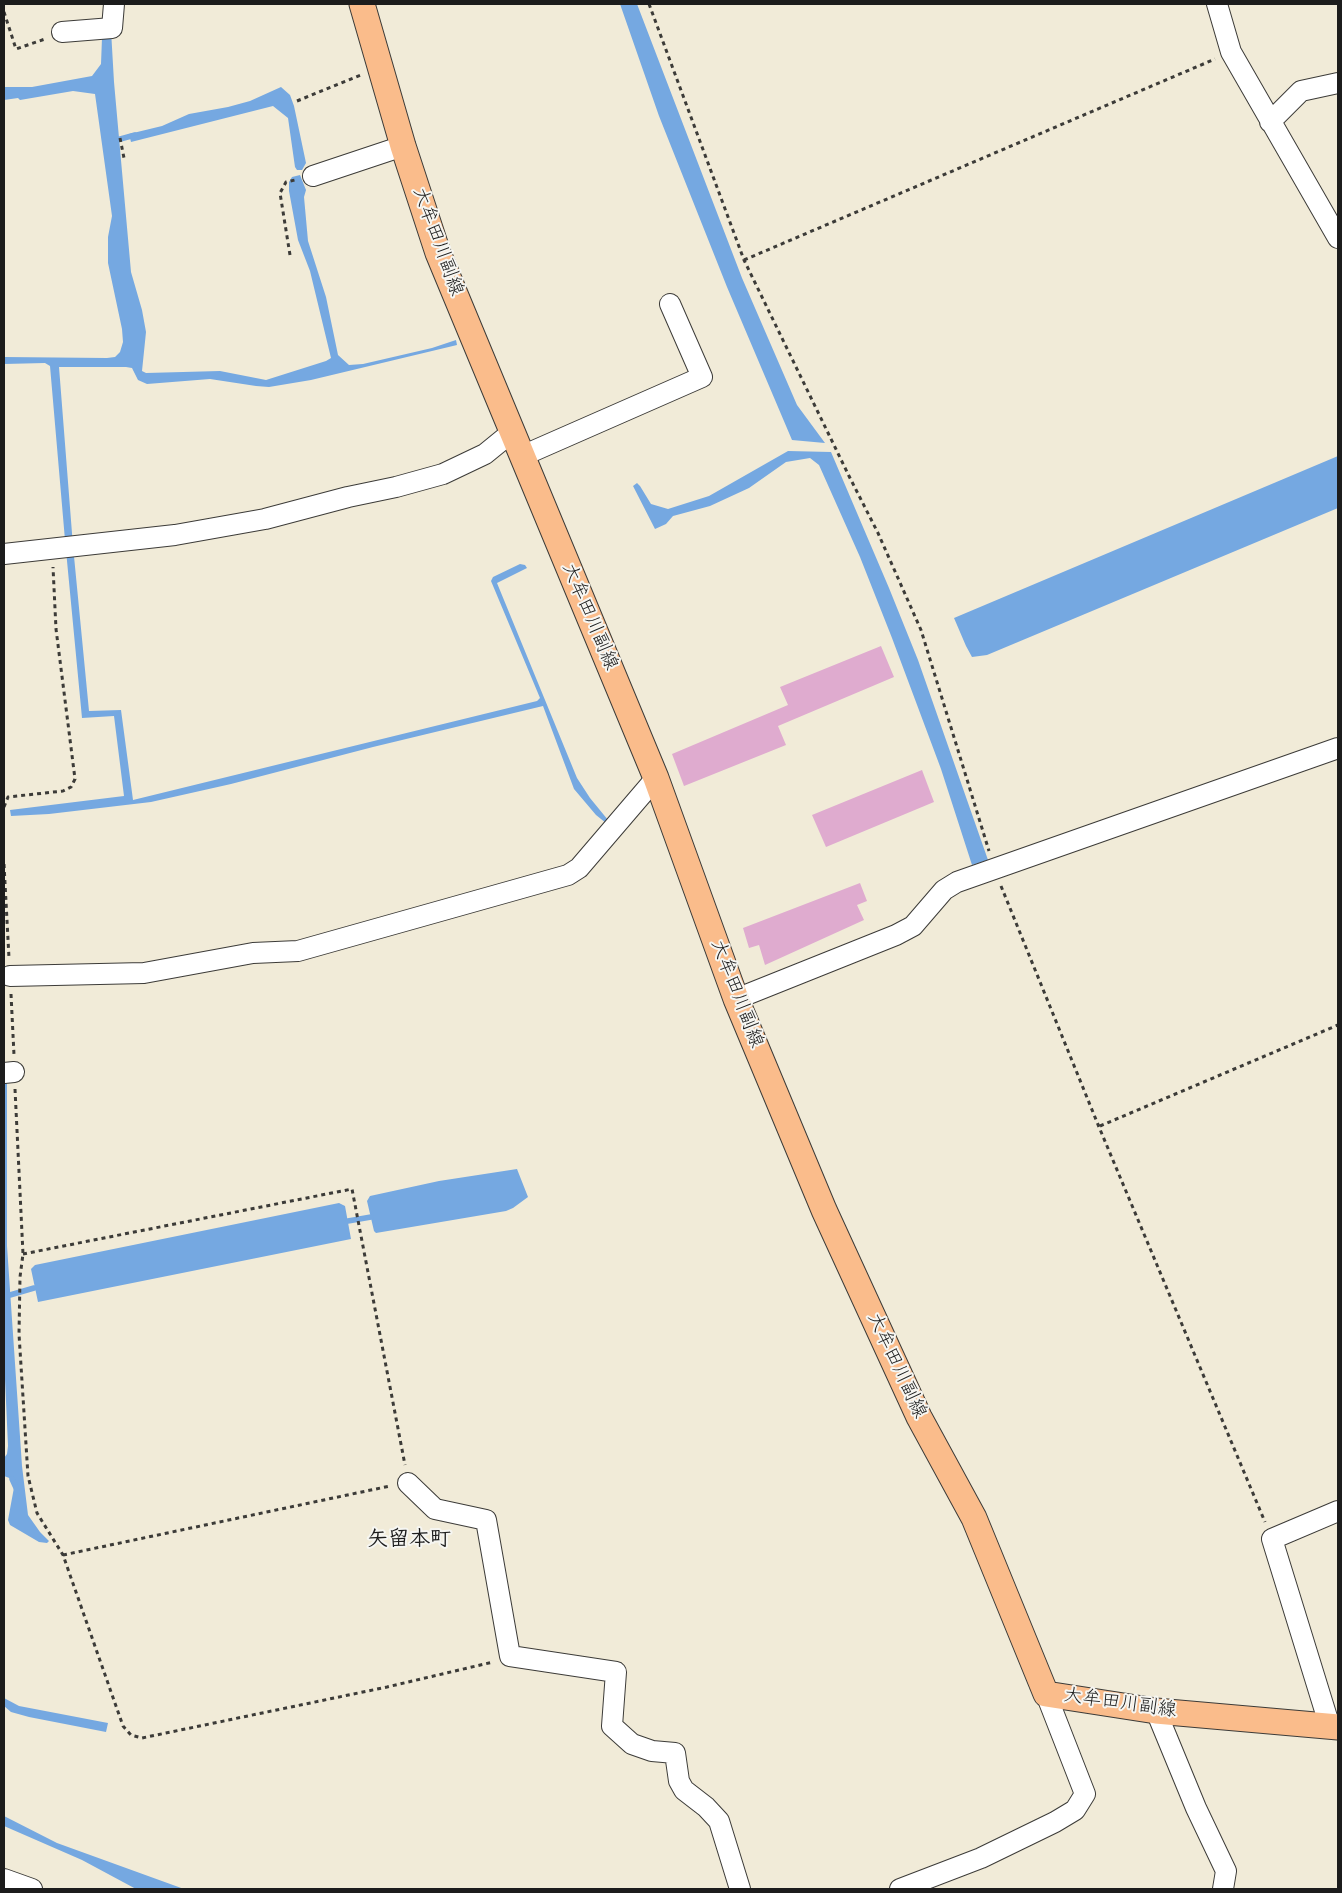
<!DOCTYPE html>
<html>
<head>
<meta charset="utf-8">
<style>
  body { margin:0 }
  #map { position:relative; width:1342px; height:1893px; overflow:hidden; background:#f1ebd8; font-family:Mynerve,sans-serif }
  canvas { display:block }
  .frame { position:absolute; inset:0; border:5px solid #1c1c1c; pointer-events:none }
</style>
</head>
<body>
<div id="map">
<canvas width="1342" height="1893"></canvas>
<div class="frame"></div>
</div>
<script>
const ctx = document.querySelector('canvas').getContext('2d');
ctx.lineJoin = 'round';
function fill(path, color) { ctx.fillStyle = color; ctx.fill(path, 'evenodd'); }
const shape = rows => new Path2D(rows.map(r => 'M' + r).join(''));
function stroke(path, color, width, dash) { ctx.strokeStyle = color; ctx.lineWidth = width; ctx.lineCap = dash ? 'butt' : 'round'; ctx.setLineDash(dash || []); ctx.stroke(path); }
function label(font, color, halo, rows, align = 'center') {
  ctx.font = font + ' Mynerve,"Klee One",sans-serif'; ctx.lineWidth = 4; ctx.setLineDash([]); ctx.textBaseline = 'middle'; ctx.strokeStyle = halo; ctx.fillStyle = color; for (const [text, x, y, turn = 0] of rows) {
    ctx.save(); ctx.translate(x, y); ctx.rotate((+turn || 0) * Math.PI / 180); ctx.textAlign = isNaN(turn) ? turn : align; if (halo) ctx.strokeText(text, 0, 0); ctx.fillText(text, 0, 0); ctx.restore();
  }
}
const water = shape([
  [620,4,637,4,742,278,797,405,825,443,792,440,727,287,659,116],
  [111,30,114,82,131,272,142,310,146,332,142,371,146,373,220,371,266,380,326,361,331,358,310,271,298,240,289,191,289,182,292,177,300,175,306,190,304,197,308,241,326,297,338,355,349,365,363,364,432,348,456,340,457,345,311,380,269,387,256,386,210,379,147,384,138,380,132,368,126,367,59,367,73,546,89,711,121,710,133,800,537,701,540,698,491,581,493,577,520,564,525,565,527,568,497,583,577,778,590,798,608,820,606,823,596,815,574,789,543,706,373,747,231,784,151,802,49,814,11,816,10,810,124,796,114,716,82,718,65,540,50,366,45,363,4,364,4,357,107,358,115,357,120,352,123,342,122,329,108,263,108,237,112,216,95,94,73,91,20,100,18,98,4,100,4,87,32,87,92,76,101,64,102,38],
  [281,87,290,95,294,106,306,163,302,170,297,170,295,167,288,118,273,106,131,142,129,134,162,126,189,114,228,107,250,101],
  [788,451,831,452,889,588,918,660,988,860,972,865,941,769,892,638,860,557,819,465,810,458,786,462,749,488,710,506,673,516,666,524,655,529,633,486,637,483,640,486,651,504,668,509,709,496],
  [1338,456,1338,508,987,655,972,657,966,646,954,618],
  [4,1074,7,1074,7,1246,22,1466,28,1515,40,1532,49,1541,47,1543,39,1542,10,1525,8,1520,15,1482,12,1479,4,1476,4,1458,7,1454,8,1446,4,1357],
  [517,1169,528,1197,513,1208,506,1211,376,1233,374,1231,367,1201,370,1196,439,1181],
  [339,1203,345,1206,351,1239,38,1302,31,1269,35,1265],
  [4,1698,19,1706,108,1723,106,1732,29,1717,11,1712,4,1706],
  [4,1816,57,1843,184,1889,136,1889,82,1860,4,1826]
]);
const stream = shape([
  [113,141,135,135],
  [348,1221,371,1217],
  [10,1295,34,1288],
  [12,1479,17,1490]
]);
const building = shape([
  [881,646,894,677,778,726,786,745,684,786,672,754,788,705,780,687],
  [922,770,934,802,826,847,812,815],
  [860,883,867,901,857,905,864,920,765,965,759,945,749,948,743,928]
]);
const path = shape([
  [649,4,744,260,849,476,878,533,921,630,989,851],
  [4,12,16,49,45,39],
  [297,101,361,75],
  [120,138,124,158],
  [290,255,280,193,286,182,295,180],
  [744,260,1215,59],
  [4,807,8,797,63,791,71,787,75,779,56,629,53,567],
  [4,864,9,958],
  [1001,886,1099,1127,1265,1522],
  [11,994,14,1055],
  [15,1089,23,1254,20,1277,19,1334,28,1476,37,1513,63,1555,123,1726,131,1735,142,1738,387,1687,493,1662],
  [1100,1126,1338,1025],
  [23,1254,352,1189,405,1465],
  [63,1555,390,1486]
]);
const minor = shape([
  [1217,4,1231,52,1338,238],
  [62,32,112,28,114,4],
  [1270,122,1301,91,1338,83],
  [313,176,403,146],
  [522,456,702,377,670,304],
  [4,554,175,535,265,519,348,497,396,487,443,474,485,454,512,432],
  [10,976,144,973,253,953,298,951,568,875,579,868,656,778],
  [736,999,896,935,913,926,944,890,957,882,1338,748],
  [4,1073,14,1072],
  [408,1483,435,1509,486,1520,510,1656,616,1672,612,1726,632,1744,652,1751,675,1753,679,1781,684,1790,706,1807,719,1821,740,1889],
  [1156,1711,1196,1808,1226,1871,1223,1889],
  [1330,1727,1272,1539,1338,1511],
  [4,1879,32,1889],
  [900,1889,981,1858,1055,1822,1075,1810,1085,1794,1046,1694]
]);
const major = shape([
  [362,4,403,146,438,253,656,778,736,999,824,1210,919,1417,974,1518,1046,1694,1156,1711,1338,1727]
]);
const streetNames = [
  ["大牟田川副線",437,242,70],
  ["大牟田川副線",589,617,67],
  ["大牟田川副線",736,994,69],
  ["大牟田川副線",896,1366,65],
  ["大牟田川副線",1120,1704,8]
];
const quarterNames = [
  ["矢留本町",409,1541]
];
fill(water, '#75a8e1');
stroke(stream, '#75a8e1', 5.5);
fill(building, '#dfabcf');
stroke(minor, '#3c3b38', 22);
stroke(major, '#3c3b38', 27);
stroke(path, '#3c3b38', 3, [4, 4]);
stroke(minor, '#fff', 20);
stroke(major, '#fabc8b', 25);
label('19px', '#1c1c1c', '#f6f6f2', streetNames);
label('bold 21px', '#1c1c1c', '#f6f6f2', quarterNames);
</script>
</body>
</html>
